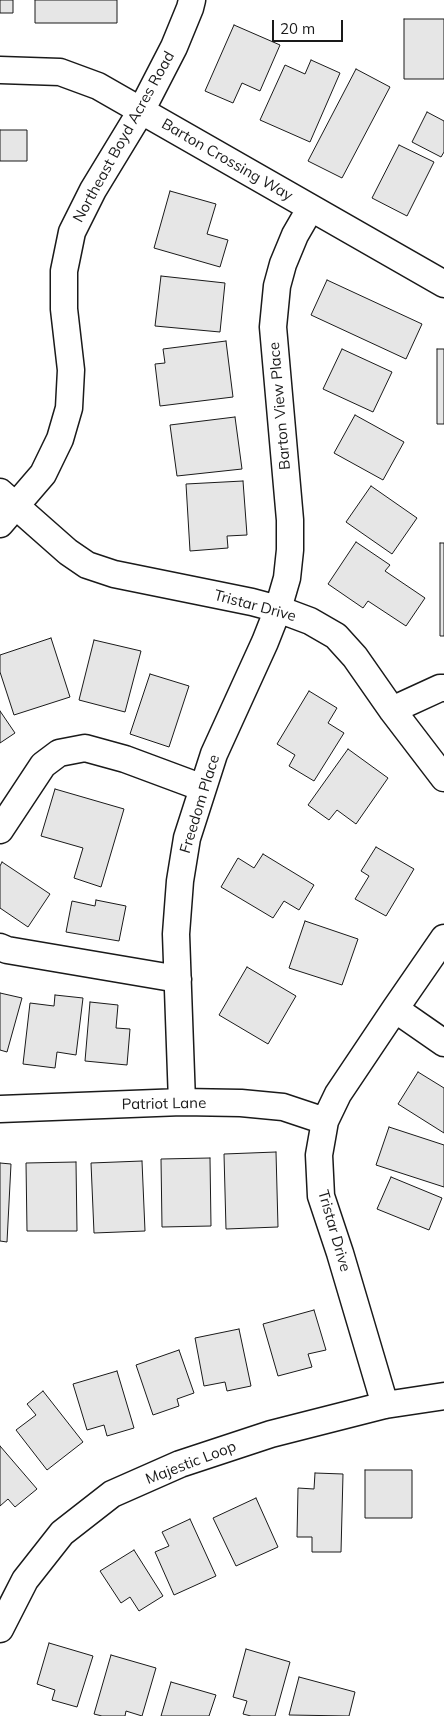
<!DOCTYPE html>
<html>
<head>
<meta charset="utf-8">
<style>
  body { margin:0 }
  #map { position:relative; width:444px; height:1716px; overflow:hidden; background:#fff; font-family:Mulish,sans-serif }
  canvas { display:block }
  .scale { position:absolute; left:272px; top:20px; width:71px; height:22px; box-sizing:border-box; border:2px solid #1a1a1a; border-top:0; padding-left:6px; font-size:15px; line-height:18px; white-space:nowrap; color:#1a1a1a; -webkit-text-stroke:4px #fff; paint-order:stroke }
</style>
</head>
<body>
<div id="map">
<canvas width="444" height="1716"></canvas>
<div class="scale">20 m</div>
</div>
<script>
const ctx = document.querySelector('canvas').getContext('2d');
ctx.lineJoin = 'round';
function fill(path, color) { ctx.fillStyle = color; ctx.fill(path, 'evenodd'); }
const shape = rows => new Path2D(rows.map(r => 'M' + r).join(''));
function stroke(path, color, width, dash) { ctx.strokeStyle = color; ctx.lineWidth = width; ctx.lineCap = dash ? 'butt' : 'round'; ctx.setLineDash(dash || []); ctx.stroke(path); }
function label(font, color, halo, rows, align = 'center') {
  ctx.font = font + ' Mulish,sans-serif'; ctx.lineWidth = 4; ctx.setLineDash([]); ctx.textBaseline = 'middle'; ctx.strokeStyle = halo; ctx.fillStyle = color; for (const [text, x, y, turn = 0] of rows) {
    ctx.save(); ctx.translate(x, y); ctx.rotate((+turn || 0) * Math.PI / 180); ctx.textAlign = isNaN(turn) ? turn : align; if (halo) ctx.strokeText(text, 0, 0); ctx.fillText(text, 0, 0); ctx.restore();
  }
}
const building = shape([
  [0,0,13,0,13,13,0,13,0,0],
  [35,0,117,0,117,23,35,23,35,0],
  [404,19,444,19,444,79,404,79,404,19],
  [234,25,280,45,260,91,242,83,233,103,205,91,234,25],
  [311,60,340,73,310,142,260,120,285,65,305,74,311,60],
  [356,69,390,87,342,178,308,161,356,69],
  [427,112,444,121,444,152,441,157,412,142,427,112],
  [0,130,27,130,27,161,0,161,0,130],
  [399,145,434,162,407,216,372,198,399,145],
  [170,191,216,204,207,234,228,240,220,267,154,248,170,191],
  [161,276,225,283,220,332,155,326,161,276],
  [327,280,422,324,406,359,311,315,327,280],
  [226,341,233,397,160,406,155,364,165,363,163,349,226,341],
  [342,349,392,372,373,412,323,389,342,349],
  [437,349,444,349,444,424,437,424,437,349],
  [355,415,404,442,383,480,334,453,355,415],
  [235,417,242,469,177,476,170,425,235,417],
  [243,481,247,535,227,536,228,548,190,551,186,484,243,481],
  [371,486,417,518,392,554,346,522,371,486],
  [356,542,390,565,385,571,425,598,406,626,368,601,363,608,328,584,356,542],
  [440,543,444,543,444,636,440,636,440,543],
  [51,638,70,697,14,715,0,672,0,655,51,638],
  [94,640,141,651,125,712,79,700,94,640],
  [150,674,189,686,169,747,130,734,150,674],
  [309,691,337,708,328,723,344,733,314,781,289,766,295,755,277,744,309,691],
  [0,711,15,733,0,743,0,711],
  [348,749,388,778,356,824,337,810,329,820,308,805,348,749],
  [55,789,124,809,101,887,74,878,83,848,41,836,55,789],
  [376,847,414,869,386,916,355,899,369,876,361,871,376,847],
  [263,854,314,885,299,910,284,901,273,918,221,887,238,858,254,868,263,854],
  [2,862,50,894,28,927,0,908,0,866,2,862],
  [96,900,126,906,119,941,66,932,72,901,95,906,96,900],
  [305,921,358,939,342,985,289,968,305,921],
  [247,967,296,996,268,1044,219,1015,247,967],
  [0,993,22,998,7,1052,0,1050,0,993],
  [55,995,83,998,76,1055,57,1052,55,1068,23,1064,30,1003,54,1006,55,995],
  [90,1002,118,1005,116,1028,130,1029,127,1065,85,1061,90,1002],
  [418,1072,444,1088,444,1133,398,1104,418,1072],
  [389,1127,444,1145,444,1187,376,1165,389,1127],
  [276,1152,278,1227,226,1229,224,1154,276,1152],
  [210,1158,211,1226,162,1227,161,1159,210,1158],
  [142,1161,145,1231,94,1233,91,1163,142,1161],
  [76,1162,77,1231,27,1231,26,1163,76,1162],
  [0,1163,11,1164,7,1242,0,1241,0,1163],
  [391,1177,442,1198,429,1230,377,1209,391,1177],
  [314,1310,326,1350,308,1354,312,1367,278,1376,263,1324,314,1310],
  [239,1329,251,1386,227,1391,225,1382,204,1386,195,1338,239,1329],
  [179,1350,194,1393,177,1399,179,1406,153,1415,136,1365,179,1350],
  [117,1371,134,1428,107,1436,104,1425,87,1430,73,1384,117,1371],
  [43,1391,83,1442,47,1470,16,1430,36,1415,27,1404,43,1391],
  [0,1446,37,1489,15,1507,8,1499,0,1506,0,1446],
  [365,1470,412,1470,412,1518,365,1518,365,1470],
  [315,1473,343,1474,341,1552,312,1552,312,1537,297,1537,298,1488,314,1489,315,1473],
  [256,1498,278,1547,236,1566,213,1518,256,1498],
  [190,1519,216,1576,174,1595,155,1552,169,1546,162,1532,190,1519],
  [134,1550,163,1596,139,1611,130,1597,121,1603,100,1571,134,1550],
  [49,1643,93,1656,77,1707,52,1700,55,1690,37,1684,49,1643],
  [246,1649,290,1662,275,1716,251,1716,243,1714,247,1701,233,1697,246,1649],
  [111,1655,156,1668,142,1716,126,1711,125,1716,102,1716,94,1714,111,1655],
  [299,1677,355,1692,349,1716,289,1715,299,1677],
  [171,1682,216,1695,209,1716,161,1716,171,1682]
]);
const minor = shape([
  [0,70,60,72,98,86,444,284],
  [0,492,68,552,87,565,114,574,252,602,278,609,310,621,336,636,355,657,392,710,444,778],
  [0,524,43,474,60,439,69,408,71,370,64,309,64,271,72,232,93,190,141,111,174,47,190,8,192,0],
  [392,710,440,688,444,688],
  [0,830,43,765,59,753,85,748,125,759,203,788],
  [0,947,7,950,178,979],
  [395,1009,444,1043],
  [182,1102,176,934,180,881,187,838,214,754,265,642,278,609,287,578,290,550,290,520,273,327,277,286,283,264,295,235,310,209],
  [0,1109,182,1102,241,1103,283,1107,325,1121],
  [385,1405,340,1253,321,1196,319,1155,325,1121,338,1094,395,1009,444,938],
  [0,1629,25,1580,62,1533,112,1494,180,1464,271,1434,385,1405,444,1396]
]);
const streetNames = [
  ["Northeast Boyd Acres Road",124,137,-61],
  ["Barton Crossing Way",227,160,30],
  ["Barton View Place",280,406,-95],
  ["Tristar Drive",255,606,15],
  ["Freedom Place",200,804,-73],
  ["Patriot Lane",164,1104,-1],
  ["Tristar Drive",334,1231,74],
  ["Majestic Loop",191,1463,-21]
];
fill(building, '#e6e6e6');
stroke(building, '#1a1a1a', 1);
stroke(minor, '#1a1a1a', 29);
stroke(minor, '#fff', 26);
label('15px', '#1a1a1a', '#fff', streetNames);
</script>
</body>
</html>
